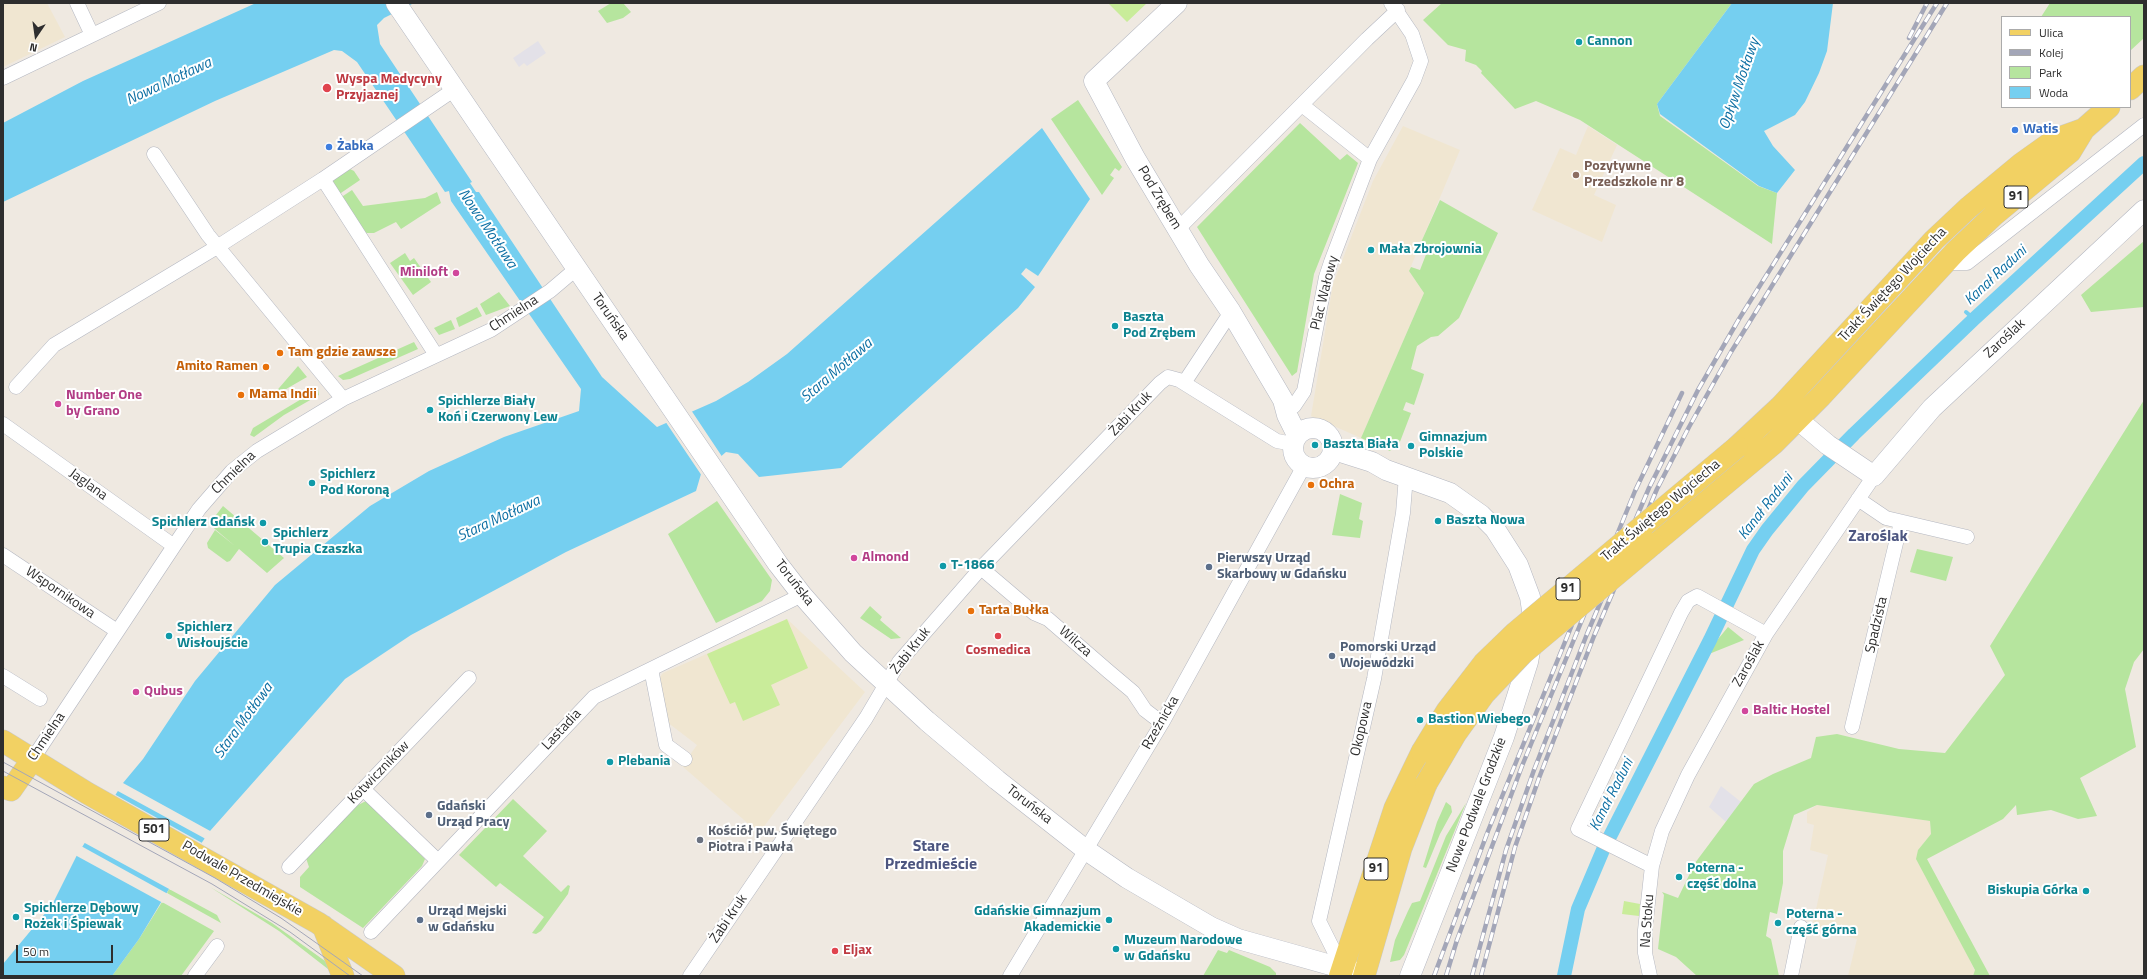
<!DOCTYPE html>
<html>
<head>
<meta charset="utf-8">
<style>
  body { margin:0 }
  #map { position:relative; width:2147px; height:979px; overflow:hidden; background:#efe9e1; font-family:"Titillium Web",sans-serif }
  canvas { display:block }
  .frame { position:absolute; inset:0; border:4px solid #2e2e2e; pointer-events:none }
  .legend { position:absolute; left:2001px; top:16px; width:130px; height:92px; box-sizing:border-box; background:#fff; border:1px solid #ababab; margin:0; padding:5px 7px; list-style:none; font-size:12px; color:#2e2e2e }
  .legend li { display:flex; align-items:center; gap:8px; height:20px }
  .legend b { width:20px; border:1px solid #ababab }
  .north { position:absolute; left:16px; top:16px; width:40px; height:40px; -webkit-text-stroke:3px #fff; paint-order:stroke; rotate:193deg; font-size:11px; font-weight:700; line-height:16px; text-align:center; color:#2e2e2e }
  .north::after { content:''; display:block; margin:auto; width:14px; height:18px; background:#2e2e2e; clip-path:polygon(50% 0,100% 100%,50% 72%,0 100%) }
  .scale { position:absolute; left:16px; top:945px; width:97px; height:18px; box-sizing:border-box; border:2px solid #2e2e2e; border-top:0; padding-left:5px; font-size:12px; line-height:14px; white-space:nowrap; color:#2e2e2e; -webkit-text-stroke:3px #fff; paint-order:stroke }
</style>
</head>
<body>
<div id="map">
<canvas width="2147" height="979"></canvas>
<div class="frame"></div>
<ul class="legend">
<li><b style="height:5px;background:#f2d163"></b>Ulica</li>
<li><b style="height:5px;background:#a3a6b8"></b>Kolej</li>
<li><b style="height:11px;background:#b6e59e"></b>Park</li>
<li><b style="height:11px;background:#75cff0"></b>Woda</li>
</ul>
<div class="north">N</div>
<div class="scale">50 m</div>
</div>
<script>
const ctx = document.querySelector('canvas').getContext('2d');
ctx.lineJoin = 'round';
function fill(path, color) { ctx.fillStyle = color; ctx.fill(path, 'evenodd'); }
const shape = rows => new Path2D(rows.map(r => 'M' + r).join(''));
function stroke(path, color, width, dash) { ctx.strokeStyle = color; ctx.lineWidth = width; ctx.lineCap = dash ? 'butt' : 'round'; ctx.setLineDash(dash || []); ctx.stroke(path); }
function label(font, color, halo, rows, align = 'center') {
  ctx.font = font + ' "Titillium Web",sans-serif'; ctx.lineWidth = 4; ctx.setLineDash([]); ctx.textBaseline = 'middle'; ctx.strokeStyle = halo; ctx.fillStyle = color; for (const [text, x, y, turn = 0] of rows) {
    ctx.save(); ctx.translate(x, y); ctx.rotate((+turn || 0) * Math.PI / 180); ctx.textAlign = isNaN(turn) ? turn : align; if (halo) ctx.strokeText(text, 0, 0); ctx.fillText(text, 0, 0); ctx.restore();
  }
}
const industrial = shape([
  [538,41,546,53,527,66,524,63,519,67,513,58],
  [1721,786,1741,802,1726,822,1709,807]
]);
const education = shape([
  [3,3,47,3,65,37,3,67],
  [1403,126,1460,150,1409,271,1424,293,1361,438,1311,416,1333,284,1373,181],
  [1588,126,1617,145,1594,195,1616,205,1602,242,1532,210,1560,148,1576,155],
  [787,619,865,692,759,833,682,766,697,745,667,722,660,677,663,673],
  [1817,805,1930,821,1931,834,1918,850,1975,971,1973,976,1848,976,1857,939,1818,928,1813,923,1828,855,1810,850,1814,825,1807,823,1807,812]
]);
const green = shape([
  [611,3,623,3,631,12,623,18,607,23,598,11],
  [1442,3,1732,3,1657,104,1660,116,1758,186,1777,193,1772,244,1580,120,1536,101,1515,109,1481,73,1482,71,1476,65,1465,61,1466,50,1448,45,1423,20],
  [2050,3,2144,3,2144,38,2130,51,2130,17,2041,17],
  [1078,100,1122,167,1119,171,1115,168,1110,175,1114,178,1102,195,1051,119],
  [1300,123,1340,160,1347,154,1358,163,1314,274,1297,372,1292,376,1197,227],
  [350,169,354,171,360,180,338,195,331,181],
  [352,190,363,206,425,198,437,192,441,203,401,229,396,222,374,233,367,233,363,232,340,198],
  [1440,200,1498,233,1459,318,1438,336,1431,337,1417,346,1411,369,1424,374,1423,378,1414,405,1406,402,1403,410,1411,413,1398,447,1393,447,1390,451,1361,438,1424,293,1409,271,1411,267,1420,270,1427,252,1418,249],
  [2144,241,2144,307,2091,312,2081,295],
  [405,253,410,261,414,258,431,282,413,295,390,263],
  [499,292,510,306,486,315,480,304],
  [477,307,482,316,459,327,456,318],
  [451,320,455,329,439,335,434,328],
  [414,342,418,349,350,379,343,380,338,376],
  [298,366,307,377,274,396,273,395],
  [318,389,319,395,284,415,254,437,250,435,253,428],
  [2144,400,2144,649,2134,662,2125,689,2136,747,2080,778,2097,816,2078,819,2051,810,2017,815,2016,805,2003,819,1927,859,1990,976,1973,976,1975,970,1916,859,1918,850,1931,834,1930,821,1817,805,1794,815,1783,851,1783,883,1777,914,1770,912,1766,936,1771,939,1779,976,1697,976,1676,957,1658,949,1664,895,1662,892,1678,898,1695,863,1754,784,1773,774,1811,758,1816,737,1837,734,1899,749,1945,753,2005,675,1990,646],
  [1340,494,1362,503,1359,519,1363,521,1360,538,1332,535],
  [717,501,772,580,770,591,762,601,716,623,668,534],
  [223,506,284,558,267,573,239,549,230,561,227,562,208,548,207,543,215,530,235,546,209,524],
  [1917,549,1953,557,1946,581,1910,572],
  [870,606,882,617,880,620,901,638,891,639,860,618],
  [1728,627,1744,640,1709,654,1714,644],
  [513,799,547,831,523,856,561,892,568,885,570,886,568,894,541,931,536,934,532,933,544,917,500,883,496,887,459,855],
  [366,801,425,859,422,866,363,928,300,887,300,877,309,867,306,858,354,807],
  [1446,802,1451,806,1452,812,1440,834,1426,868,1423,867,1437,822],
  [1466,803,1404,955,1400,960,1390,962,1395,940,1408,911,1412,903,1420,901,1446,836],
  [210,887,272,923,346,976,337,976,279,931],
  [169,889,217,915,221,923,167,893],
  [162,902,214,931,181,976,112,976,139,939],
  [1218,950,1227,953,1229,950,1270,967,1276,973,1276,976,1203,976]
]);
const pitch = shape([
  [1108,3,1147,3,1127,22],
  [787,619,808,668,771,685,780,705,743,721,735,702,730,704,707,654],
  [1624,901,1640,904,1639,916,1622,914]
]);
const water = shape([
  [256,3,414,3,384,18,377,25,380,44,472,182,470,183,476,192,479,192,602,377,657,427,716,401,748,382,787,354,1042,128,1090,199,1038,276,1026,268,1021,274,1035,287,1018,308,841,468,759,477,738,454,726,452,701,474,696,491,566,552,411,635,345,679,210,831,169,889,139,939,112,976,3,976,3,964,52,905,77,855,123,783,143,759,195,681,275,585,370,506,429,471,504,437,579,411,581,389,451,201,449,191,445,192,357,62,342,51,334,50,215,101,3,202,3,123,83,81],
  [1732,3,1833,3,1827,51,1819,73,1805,102,1795,115,1764,131,1773,146,1795,170,1777,193,1759,186,1660,114,1657,104]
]);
const pier = shape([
  [691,410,723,458,702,476,665,421],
  [122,782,123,783,212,832,205,839,204,838,116,790],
  [114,794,202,843,171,890,83,842],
  [81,846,168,894,163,903,75,855]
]);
const stream = shape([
  [1966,312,1974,319]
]);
const canal = shape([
  [1564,976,1578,909,1603,850,1710,640,1753,550,1767,530,1803,486,1854,434,1974,319,2144,163]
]);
const street = shape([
  [77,3,92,35],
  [3,78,159,3],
  [1302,105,1370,159],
  [154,154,208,235,343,399],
  [323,179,436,355],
  [1178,229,1367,39,1398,10],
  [1945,263,1967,263,2144,125],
  [1184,383,1231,312],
  [16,387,54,345,217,247,323,179,455,89],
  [1294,406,1304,391,1326,277,1331,262,1370,159,1414,80,1421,61,1412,34,1391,3],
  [3,424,174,546],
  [1858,499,1886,518,1967,537],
  [3,555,117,631],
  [981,568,1034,613,1048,619,1108,671,1133,692,1145,710,1162,723],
  [651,669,666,745,685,759],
  [3,676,40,699],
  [1852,727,1901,522],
  [32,760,174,546,199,509,232,471,257,451,343,399,491,330,550,291,576,269],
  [363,789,438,861],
  [1652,866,1578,829,1681,613,1688,601,1697,596,1766,634],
  [289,867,469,678],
  [371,932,594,697,802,595],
  [1343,969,1319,921,1374,679,1403,513,1406,476],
  [195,976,217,946],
  [690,976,866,718,899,662,981,568,1160,383,1168,377,1179,380,1277,441,1293,444],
  [1010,976,1162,723,1304,466],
  [1650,976,1645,953,1645,930,1652,866,1662,831,1688,775,1766,634,1874,476],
  [1791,976,1801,927]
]);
const secondary = shape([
  [396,3,778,564,802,595,853,653,927,721,997,780,1086,850,1127,878,1211,927,1238,939,1359,973],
  [1177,3,1094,81,1135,158,1199,265,1231,312,1283,400,1287,415,1297,435],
  [1785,409,1828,445,1874,476,1932,408,2144,210],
  '1293 448a20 20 0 1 1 40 0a20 20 0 1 1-40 0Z',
  [1334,450,1372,462,1386,470,1450,493,1481,515,1495,529,1518,565,1530,597,1533,617,1533,635,1528,662,1504,737,1410,976]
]);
const primary = shape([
  [2130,89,2144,76],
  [1737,447,1781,406,1934,240,1968,208,2021,164,2056,139,2084,129],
  [1653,544,1773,444,1821,396,1956,251,1994,215,2070,152,2084,129,2109,107],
  [3,741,87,793,318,923,394,976],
  [3,787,11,790,32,760],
  [323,926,343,976],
  [1340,976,1395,808,1422,752],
  [1364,976,1401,848,1426,784]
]);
const tram = shape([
  [3,762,215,878,281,918,363,976],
  [3,771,212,884,290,932,350,976]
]);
const rail = shape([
  [1909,38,1927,3],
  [1434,976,1488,831,1600,556],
  [1446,976,1457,940,1522,766,1635,491,1682,393],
  [1472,976,1506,850,1534,770,1587,634,1649,488,1698,390,1739,319,1937,3],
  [1481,976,1515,847,1539,778,1594,636,1657,489,1689,427,1731,352,1947,3]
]);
const primaryBridge = shape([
  [1422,752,1447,711,1484,663,1515,633,1737,447],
  [1426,784,1456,733,1484,694,1523,653,1653,544]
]);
const markers = [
  [1579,42,4,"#0f9aa8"],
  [327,88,5,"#e0444e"],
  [2015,130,4,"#3f7fe0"],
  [329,147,4,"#3f7fe0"],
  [1576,175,4,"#8d6e63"],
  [1371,250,4,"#0f9aa8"],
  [456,273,4,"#d1479c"],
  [1115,326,4,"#0f9aa8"],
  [280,353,4,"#e8710a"],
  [266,367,4,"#e8710a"],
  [241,395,4,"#e8710a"],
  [58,404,4,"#d1479c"],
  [430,410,4,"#0f9aa8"],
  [1315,445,4,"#0f9aa8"],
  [1411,446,4,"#0f9aa8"],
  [312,483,4,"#0f9aa8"],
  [1311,485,4,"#e8710a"],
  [1438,521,4,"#0f9aa8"],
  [263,523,4,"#0f9aa8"],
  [265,542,4,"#0f9aa8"],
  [854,558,4,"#d1479c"],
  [943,566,4,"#0f9aa8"],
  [1209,567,4,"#5c6f8a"],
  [971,611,4,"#e8710a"],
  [169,636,4,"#0f9aa8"],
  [998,636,4,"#e0444e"],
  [1332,656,4,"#5c6f8a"],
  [136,692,4,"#d1479c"],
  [1745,711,4,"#d1479c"],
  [1420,720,4,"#0f9aa8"],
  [610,762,4,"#0f9aa8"],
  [429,815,4,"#5c6f8a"],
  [700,840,4,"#6b7280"],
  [1679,877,4,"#0f9aa8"],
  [2086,891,4,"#0f9aa8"],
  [16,917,4,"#0f9aa8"],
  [420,920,4,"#5c6f8a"],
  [1109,920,4,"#0f9aa8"],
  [1778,923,4,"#0f9aa8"],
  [1116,949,4,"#0f9aa8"],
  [835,951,4,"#e0444e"]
];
const shields = [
  [2016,197,24],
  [1568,589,24],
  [154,830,30],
  [1376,869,24]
];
const shieldNames = [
  ["91",2016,197],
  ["91",1568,589],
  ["501",154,830],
  ["91",1376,869]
];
const cultureNames = [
  ["Cannon",1587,42],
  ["Mała Zbrojownia",1379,250],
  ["Baszta",1123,318],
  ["Pod Zrębem",1123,334],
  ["Spichlerze Biały",438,402],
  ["Koń i Czerwony Lew",438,418],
  ["Gimnazjum",1419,438],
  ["Polskie",1419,454],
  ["Baszta Biała",1323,445],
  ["Spichlerz",320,475],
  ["Pod Koroną",320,491],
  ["Baszta Nowa",1446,521],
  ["Spichlerz Gdańsk",255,523,"right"],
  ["Spichlerz",273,534],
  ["Trupia Czaszka",273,550],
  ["T-1866",951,566],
  ["Spichlerz",177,628],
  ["Wisłoujście",177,644],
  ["Bastion Wiebego",1428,720],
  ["Plebania",618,762],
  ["Poterna -",1687,869],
  ["część dolna",1687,885],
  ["Biskupia Górka",2078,891,"right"],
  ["Spichlerze Dębowy",24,909],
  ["Rożek i Śpiewak",24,925],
  ["Gdańskie Gimnazjum",1101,912,"right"],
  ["Akademickie",1101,928,"right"],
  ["Poterna -",1786,915],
  ["część górna",1786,931],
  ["Muzeum Narodowe",1124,941],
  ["w Gdańsku",1124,957]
];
const healthNames = [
  ["Wyspa Medycyny",336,80],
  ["Przyjaznej",336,96],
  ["Cosmedica",998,651,"center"],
  ["Eljax",843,951]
];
const shopNames = [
  ["Watis",2023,130],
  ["Żabka",337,147]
];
const educationNames = [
  ["Pozytywne",1584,167],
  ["Przedszkole nr 8",1584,183]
];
const streetNames = [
  ["Pod Zrębem",1159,198,59],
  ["Trakt Świętego Wojciecha",1893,285,-47],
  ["Plac Wałowy",1325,293,-76],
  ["Chmielna",514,314,-33],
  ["Toruńska",610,317,55],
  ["Zaroślak",2005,339,-43],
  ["Żabi Kruk",1131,414,-47],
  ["Chmielna",234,473,-44],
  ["Jaglana",88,485,36],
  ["Trakt Świętego Wojciecha",1661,511,-40],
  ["Toruńska",794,583,52],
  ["Wspornikowa",60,593,34],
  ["Spadzista",1877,625,-77],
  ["Wilcza",1075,642,41],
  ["Żabi Kruk",911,651,-52],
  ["Zaroślak",1749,664,-61],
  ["Rzeźnicka",1161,723,-60],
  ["Okopowa",1362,729,-77],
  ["Lastadia",562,730,-47],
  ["Chmielna",47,737,-56],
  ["Kotwiczników",379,773,-46],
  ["Toruńska",1029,805,38],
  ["Nowe Podwale Grodzkie",1477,805,-69],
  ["Podwale Przedmiejskie",242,879,30],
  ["Żabi Kruk",729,919,-56],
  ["Na Stoku",1648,921,-86]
];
const hotelNames = [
  ["Miniloft",448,273,"right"],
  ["Number One",66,396],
  ["by Grano",66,412],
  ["Almond",862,558],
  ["Qubus",144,692],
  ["Baltic Hostel",1753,711]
];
const foodNames = [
  ["Tam gdzie zawsze",288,353],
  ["Amito Ramen",258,367,"right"],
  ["Mama Indii",249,395],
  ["Ochra",1319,485],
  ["Tarta Bułka",979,611]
];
const serviceNames = [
  ["Pierwszy Urząd",1217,559],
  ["Skarbowy w Gdańsku",1217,575],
  ["Pomorski Urząd",1340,648],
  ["Wojewódzki",1340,664],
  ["Gdański",437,807],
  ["Urząd Pracy",437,823],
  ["Urząd Mejski",428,912],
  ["w Gdańsku",428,928]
];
const worshipNames = [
  ["Kościół pw. Świętego",708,832],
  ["Piotra i Pawła",708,848]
];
const waterNames = [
  ["Nowa Motława",169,82,-25],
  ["Opływ Motławy",1740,84,-71],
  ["Nowa Motława",487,229,56],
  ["Kanał Raduni",1996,276,-43],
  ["Stara Motława",837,371,-41],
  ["Kanał Raduni",1766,507,-52],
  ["Stara Motława",499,519,-25],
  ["Stara Motława",244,721,-54],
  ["Kanał Raduni",1612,795,-63]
];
const quarterNames = [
  ["Zaroślak",1878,537],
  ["Stare",931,847],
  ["Przedmieście",931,865]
];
fill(industrial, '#e3e1e8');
fill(education, '#f0e6d1');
fill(green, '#b6e59e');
fill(pitch, '#c9ec9a');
fill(water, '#75cff0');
fill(pier, '#efe9e1');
stroke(stream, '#75cff0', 4);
stroke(canal, '#75cff0', 14);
stroke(street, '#b4b7c1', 15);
stroke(secondary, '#b4b7c1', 21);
stroke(primary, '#c9c9c9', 23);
stroke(street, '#fff', 14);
stroke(secondary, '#fff', 20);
stroke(primary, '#f2d163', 22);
stroke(tram, '#a3a6b8', 1);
stroke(rail, '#a3a6b8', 4.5);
stroke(rail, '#fff', 3, [9]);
stroke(primaryBridge, '#c9c9c9', 23, []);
stroke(primaryBridge, '#f2d163', 22);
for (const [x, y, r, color] of markers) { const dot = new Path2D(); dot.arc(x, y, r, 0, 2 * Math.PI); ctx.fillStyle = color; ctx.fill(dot); stroke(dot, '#fff', 1.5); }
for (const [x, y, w] of shields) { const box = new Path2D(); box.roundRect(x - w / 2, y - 11, w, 22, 3); ctx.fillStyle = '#fff'; ctx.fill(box); stroke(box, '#2e2e2e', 1); }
label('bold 13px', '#2e2e2e', null, shieldNames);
label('bold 14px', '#0d838f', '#fff', cultureNames, 'left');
label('bold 14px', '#be3a42', '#fff', healthNames, 'left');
label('bold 14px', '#366cbe', '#fff', shopNames, 'left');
label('bold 14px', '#785e54', '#fff', educationNames, 'left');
label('14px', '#2e2e2e', '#fff', streetNames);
label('bold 14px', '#b23c85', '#fff', hotelNames, 'left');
label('bold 14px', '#c56008', '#fff', foodNames, 'left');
label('bold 14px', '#4e5e75', '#fff', serviceNames, 'left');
label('bold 14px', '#5b616d', '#fff', worshipNames, 'left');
label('italic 15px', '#0d6fa3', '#fff', waterNames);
label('bold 16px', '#4d5680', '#fff', quarterNames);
</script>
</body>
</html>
